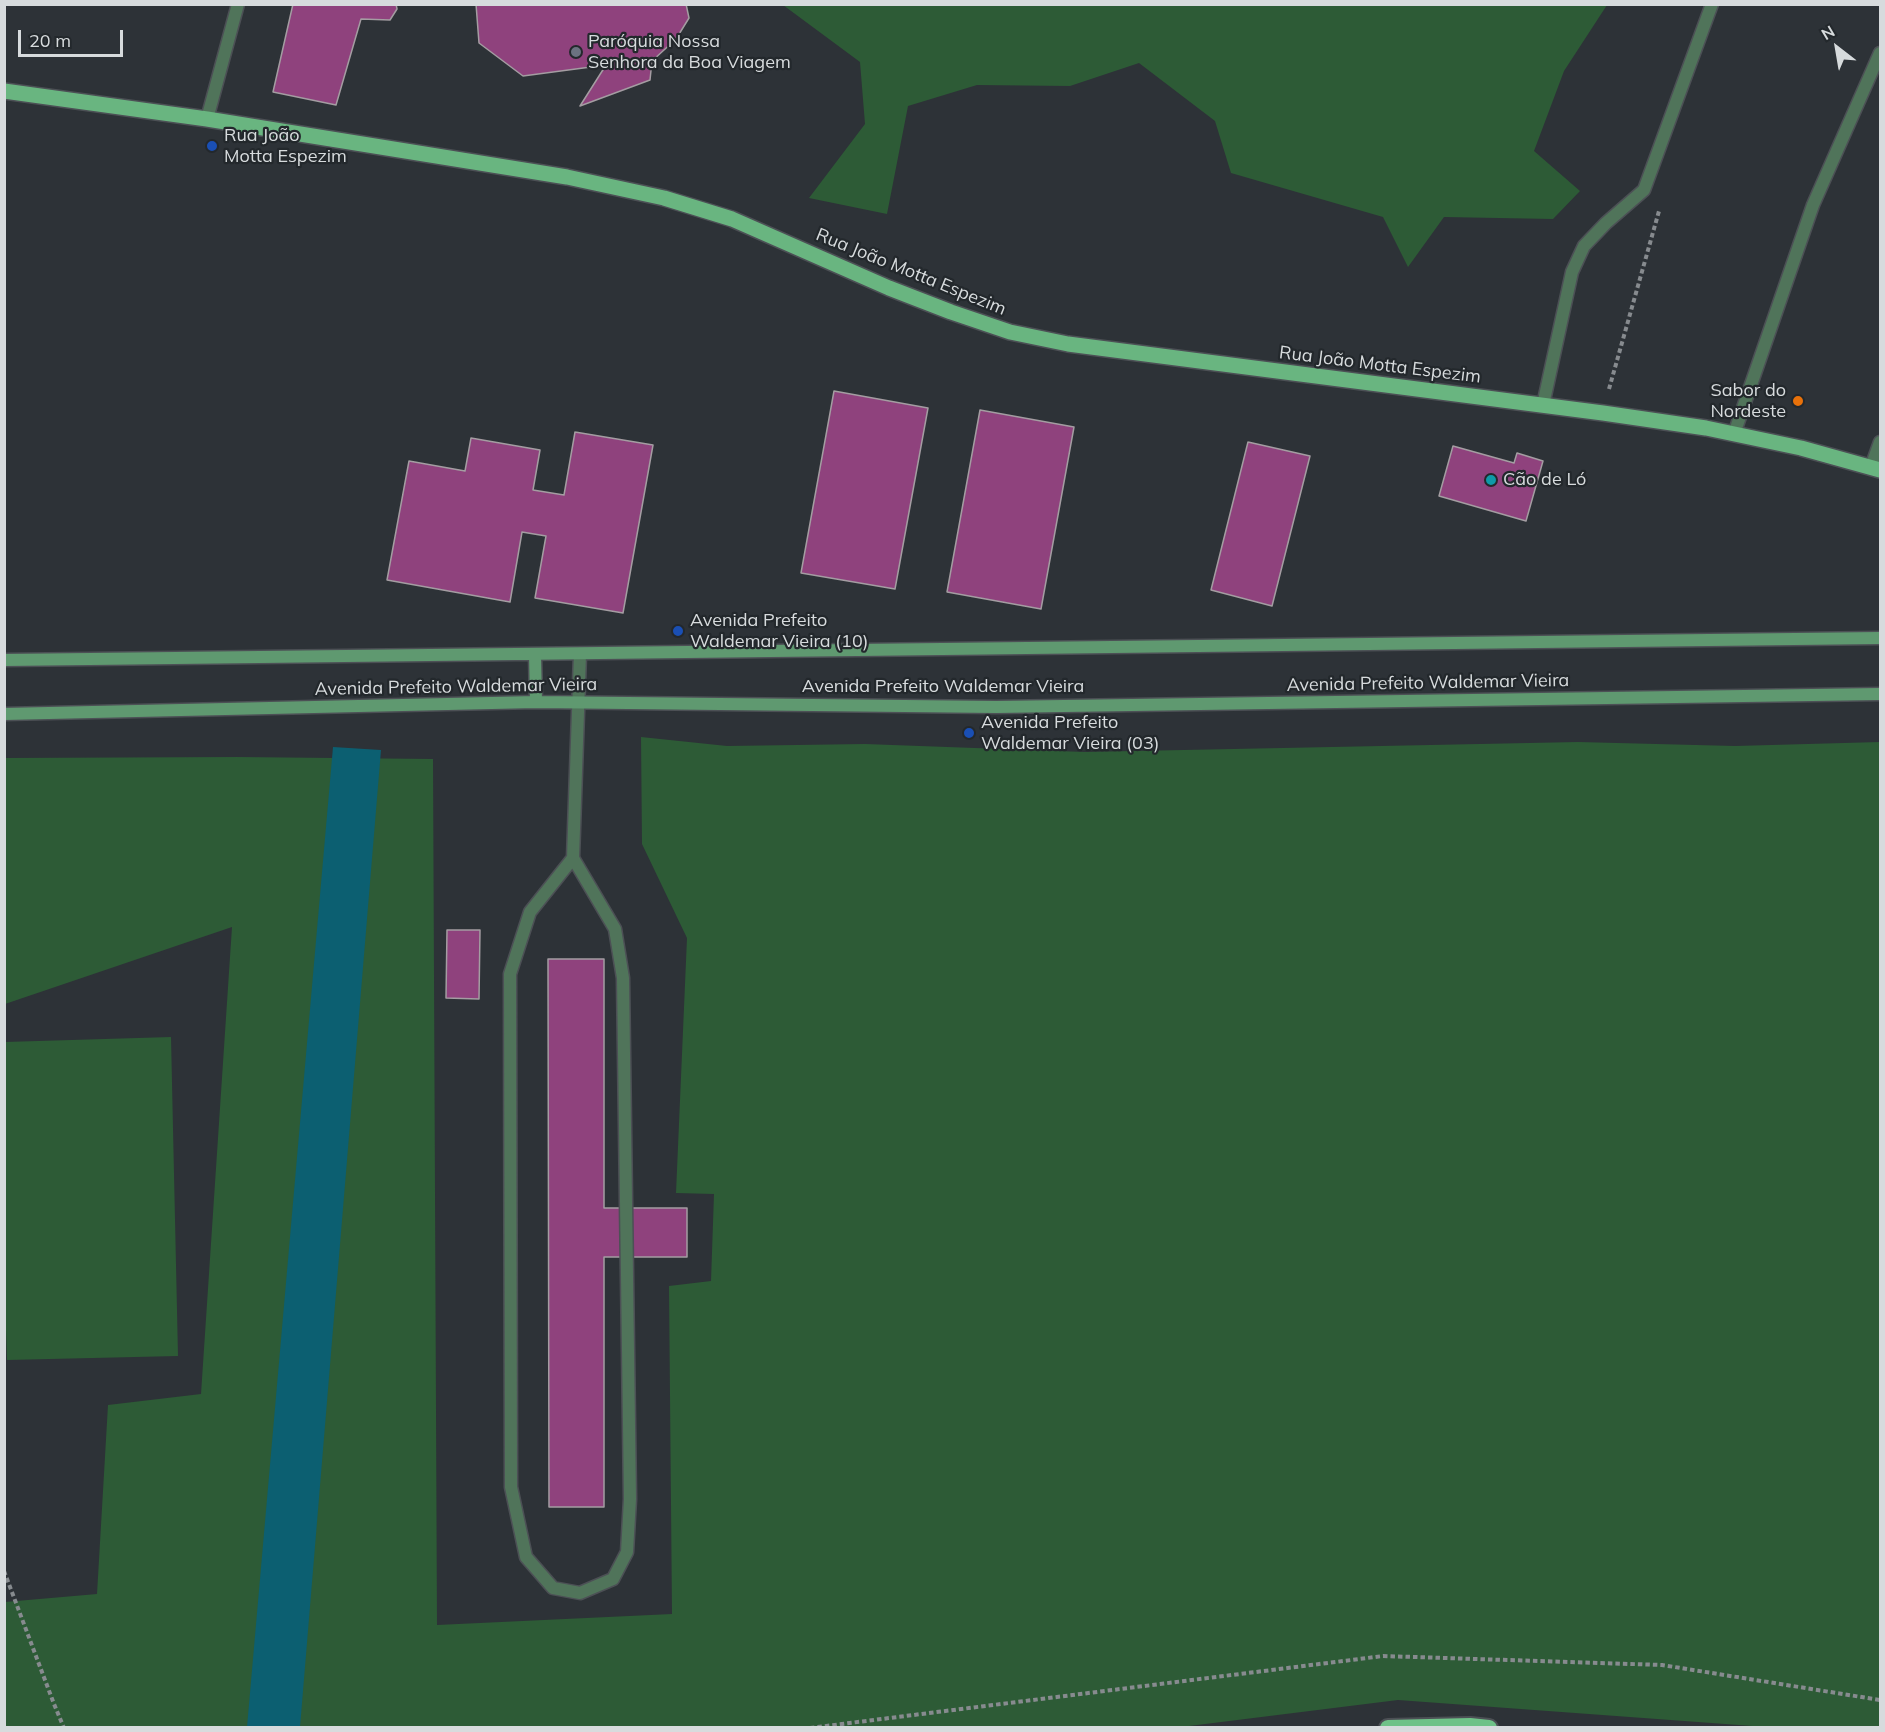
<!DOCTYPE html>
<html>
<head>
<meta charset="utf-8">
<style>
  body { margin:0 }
  #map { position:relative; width:1885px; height:1732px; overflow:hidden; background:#2d3237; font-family:Mulish,sans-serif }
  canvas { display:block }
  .frame { position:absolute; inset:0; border:6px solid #d7dbdd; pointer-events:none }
  .north { position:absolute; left:1807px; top:18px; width:60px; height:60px; -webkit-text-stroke:4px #23282c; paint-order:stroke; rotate:329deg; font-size:16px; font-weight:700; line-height:24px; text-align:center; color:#d7dbdd }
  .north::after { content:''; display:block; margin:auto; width:21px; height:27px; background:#d7dbdd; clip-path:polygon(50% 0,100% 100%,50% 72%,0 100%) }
  .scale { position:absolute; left:18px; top:30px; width:105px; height:27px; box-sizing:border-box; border:3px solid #d7dbdd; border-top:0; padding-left:8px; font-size:18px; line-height:21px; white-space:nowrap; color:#d7dbdd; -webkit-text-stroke:4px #23282c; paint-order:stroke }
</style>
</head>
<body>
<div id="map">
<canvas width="1885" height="1732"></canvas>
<div class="frame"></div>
<div class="north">N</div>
<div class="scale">20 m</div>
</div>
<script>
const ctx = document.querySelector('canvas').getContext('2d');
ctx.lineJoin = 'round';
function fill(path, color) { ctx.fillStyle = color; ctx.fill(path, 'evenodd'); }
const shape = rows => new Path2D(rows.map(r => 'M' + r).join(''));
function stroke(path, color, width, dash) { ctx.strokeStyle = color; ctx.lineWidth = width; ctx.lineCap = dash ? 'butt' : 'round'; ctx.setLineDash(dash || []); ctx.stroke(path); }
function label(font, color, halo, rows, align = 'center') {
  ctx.font = font + ' Mulish,sans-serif'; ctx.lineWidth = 4.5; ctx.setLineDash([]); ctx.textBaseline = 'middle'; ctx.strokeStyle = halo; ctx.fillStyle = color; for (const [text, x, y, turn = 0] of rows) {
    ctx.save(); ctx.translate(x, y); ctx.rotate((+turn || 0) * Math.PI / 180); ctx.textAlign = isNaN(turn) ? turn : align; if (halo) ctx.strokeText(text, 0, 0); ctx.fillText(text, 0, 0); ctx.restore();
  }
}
const green = shape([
  [783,5,1607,5,1564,71,1534,151,1580,191,1553,219,1444,217,1408,267,1383,217,1231,173,1215,121,1139,63,1070,86,977,85,908,106,887,214,809,198,865,124,860,62],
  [641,737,727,746,865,744,1085,752,1578,742,1735,746,1880,742,1880,1727,1766,1727,1398,1700,1173,1728,5,1727,5,1602,97,1594,108,1405,201,1394,232,927,5,1004,4,758,237,757,433,759,437,1625,672,1614,669,1286,711,1281,714,1194,676,1193,687,938,642,844],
  [171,1037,178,1356,7,1360,4,1272,5,1042]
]);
const water = shape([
  [333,747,381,750,300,1727,247,1727]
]);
const building = shape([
  [293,4,396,4,397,9,390,20,361,19,336,105,273,92,293,4],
  [476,4,686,4,689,18,676,39,652,61,650,80,580,106,606,65,523,76,479,43,476,4],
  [834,391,928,408,895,589,801,573,834,391],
  [980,410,1074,427,1041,609,947,592,980,410],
  [575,432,653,445,623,613,535,598,546,536,522,532,510,602,387,580,409,461,465,471,471,438,540,450,533,490,564,495,575,432],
  [1248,442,1310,456,1272,606,1211,590,1248,442],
  [1453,446,1514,463,1517,453,1543,461,1526,521,1439,496,1453,446],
  [447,930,480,930,479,999,446,998,447,930],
  [548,959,604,959,604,1208,687,1208,687,1257,604,1257,604,1507,549,1507,548,959]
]);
const path = shape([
  [1609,389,1659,211],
  [4,1571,54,1704,64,1728],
  [810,1728,1383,1656,1662,1665,1880,1700]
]);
const service = shape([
  [1543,405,1572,272,1584,246,1606,223,1644,190,1712,4],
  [1871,467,1880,442],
  [573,858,530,912,510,974,511,1487,526,1557,553,1588,580,1593,613,1579,627,1552,630,1499,623,978,615,929,573,858,580,654]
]);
const minor = shape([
  [207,119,238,4],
  [1734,434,1813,205,1880,53]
]);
const secondary = shape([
  [535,654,536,702],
  [4,660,1880,638],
  [4,714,536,702,996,707,1880,694]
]);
const primary = shape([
  [4,91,207,119,567,177,664,198,732,219,889,288,951,312,1010,332,1068,344,1603,413,1706,428,1801,448,1880,470]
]);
const trunk = shape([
  [1388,1728,1470,1726,1489,1728]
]);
const markers = [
  [576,52,6,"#6b7280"],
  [212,146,6,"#1a4fb4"],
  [1798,401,6,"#e8710a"],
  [1491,480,6,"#0f9aa8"],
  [678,631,6,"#1a4fb4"],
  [969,733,6,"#1a4fb4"]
];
const poiNames = [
  ["Paróquia Nossa",588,42],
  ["Senhora da Boa Viagem",588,63],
  ["Rua João",224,136],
  ["Motta Espezim",224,157],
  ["Sabor do",1786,391,"right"],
  ["Nordeste",1786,412,"right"],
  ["Cão de Ló",1503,480],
  ["Avenida Prefeito",690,621],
  ["Waldemar Vieira (10)",690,642],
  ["Avenida Prefeito",981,723],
  ["Waldemar Vieira (03)",981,744]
];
const streetNames = [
  ["Rua João Motta Espezim",911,272,22],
  ["Rua João Motta Espezim",1380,365,7],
  ["Avenida Prefeito Waldemar Vieira",1428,683,-1],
  ["Avenida Prefeito Waldemar Vieira",456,687,-1],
  ["Avenida Prefeito Waldemar Vieira",943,687]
];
fill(green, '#2d5b36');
fill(water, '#0c5f71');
fill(building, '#8f427d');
stroke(building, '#a49da2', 1.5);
stroke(service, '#4c5055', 15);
stroke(minor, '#4c5055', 15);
stroke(secondary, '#4c5055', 15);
stroke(primary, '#4c5055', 18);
stroke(trunk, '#4c5055', 20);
stroke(path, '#878b8f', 4, [4.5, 3]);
stroke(service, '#50745a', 12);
stroke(minor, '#50745a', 12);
stroke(secondary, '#5f9970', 12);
stroke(primary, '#69b580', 15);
stroke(trunk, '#6ec288', 16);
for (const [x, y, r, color] of markers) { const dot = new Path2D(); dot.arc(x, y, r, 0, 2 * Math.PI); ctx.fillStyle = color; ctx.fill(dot); stroke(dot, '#23282c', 2); }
label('18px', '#d7dbdd', '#23282c', poiNames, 'left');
label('18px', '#d7dbdd', '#23282c', streetNames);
</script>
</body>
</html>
